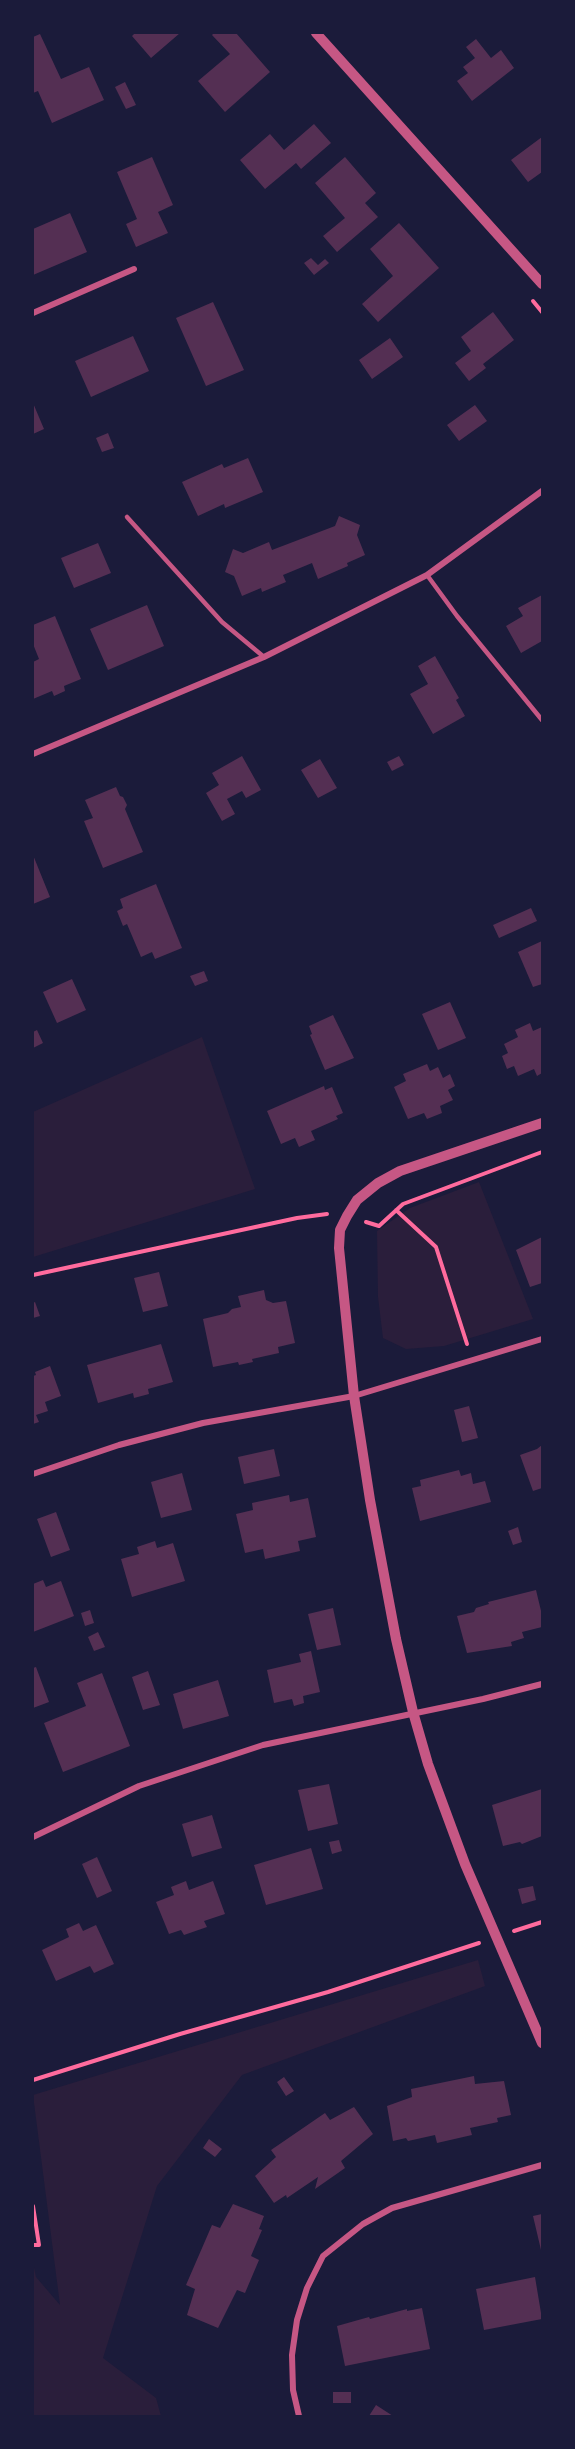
<!DOCTYPE html>
<html>
<head>
<meta charset="utf-8">
<style>
  body { margin:0 }
  #map { position:relative; width:575px; height:2449px; overflow:hidden; background:#1b1b3a; font-family:"Source Sans 3",sans-serif }
  canvas { display:block }
  .frame { position:absolute; inset:0; border:34px solid #1b1b3a; pointer-events:none }
</style>
</head>
<body>
<div id="map">
<canvas width="575" height="2449"></canvas>
<div class="frame"></div>
</div>
<script>
const ctx = document.querySelector('canvas').getContext('2d');
ctx.lineJoin = 'round';
function fill(path, color) { ctx.fillStyle = color; ctx.fill(path, 'evenodd'); }
const shape = rows => new Path2D(rows.map(r => 'M' + r).join(''));
function stroke(path, color, width, dash) { ctx.strokeStyle = color; ctx.lineWidth = width; ctx.lineCap = dash ? 'butt' : 'round'; ctx.setLineDash(dash || []); ctx.stroke(path); }
const green = shape([
  [202,1037,255,1189,33,1257,33,1112],
  [479,1182,533,1319,444,1346,406,1349,383,1338,378,1297,377,1231,410,1208],
  [478,1960,485,1986,242,2075,157,2186,103,2358,156,2398,161,2416,33,2416,33,2263,36,2277,60,2305,33,2095]
]);
const building = shape([
  [135,33,180,33,151,58,132,36],
  [214,33,236,33,270,72,225,112,198,81,230,54,212,35],
  [40,34,61,79,89,67,104,100,52,123,38,91,33,93,33,37],
  [476,39,491,58,501,50,514,68,472,101,457,81,468,73,463,67,475,58,466,47],
  [125,82,136,105,126,109,115,87],
  [314,124,331,143,301,169,296,163,265,189,240,160,270,134,284,150],
  [542,137,542,172,528,182,511,160],
  [152,157,173,205,158,212,168,233,136,247,126,224,137,219,117,172],
  [345,157,376,193,365,203,378,217,337,252,323,236,345,218,315,183],
  [70,213,87,252,33,275,33,229],
  [399,223,439,268,378,322,362,304,393,276,370,249],
  [311,258,318,265,325,259,329,263,314,275,304,263],
  [213,302,244,370,206,386,176,318],
  [493,312,514,340,483,364,486,368,469,381,455,363,471,351,461,337],
  [133,336,149,371,91,397,75,361],
  [390,338,403,357,372,379,359,360],
  [33,403,44,429,33,434],
  [475,405,487,421,459,441,447,425],
  [108,433,114,448,102,452,96,438],
  [248,458,263,492,225,508,224,504,198,516,182,482,222,464,224,468],
  [339,516,360,525,357,535,365,555,347,563,348,566,318,579,312,563,283,575,286,582,262,592,261,588,242,596,234,576,225,572,233,549,243,553,269,542,272,550,335,526],
  [98,543,111,573,74,588,61,558],
  [542,595,542,641,521,653,506,626,523,616,518,608],
  [147,605,164,646,108,670,90,629],
  [55,616,81,679,64,686,65,691,54,696,52,691,33,699,33,662,39,659,33,644,33,625],
  [435,656,459,698,456,700,465,716,433,734,410,694,428,684,418,666],
  [242,756,261,790,246,798,242,791,227,799,235,814,222,821,206,793,219,785,212,773],
  [399,756,404,765,392,771,387,762],
  [320,759,337,788,318,798,301,770],
  [116,787,120,796,123,797,127,805,125,809,143,852,103,868,84,821,93,818,85,800],
  [33,855,50,897,33,904],
  [156,884,182,948,155,959,152,952,141,957,127,924,123,926,117,911,123,908,120,899],
  [531,908,537,921,499,938,493,925],
  [542,941,542,984,533,987,518,952],
  [204,971,208,981,195,986,190,976],
  [72,979,86,1010,57,1023,43,992],
  [450,1002,466,1038,438,1050,422,1014],
  [333,1015,354,1058,325,1070,310,1035,312,1034,309,1026],
  [530,1023,533,1031,542,1027,542,1073,537,1076,534,1069,518,1076,514,1066,507,1069,502,1056,508,1053,504,1044,518,1037,515,1030],
  [37,1030,43,1043,33,1048,33,1032],
  [427,1064,430,1071,438,1067,443,1078,450,1074,455,1086,448,1090,453,1100,440,1106,442,1113,427,1119,424,1113,408,1119,394,1087,406,1081,403,1074],
  [324,1086,325,1090,332,1087,343,1113,336,1116,338,1119,311,1131,315,1140,299,1147,295,1138,281,1144,267,1111],
  [542,1237,542,1283,530,1287,516,1250],
  [159,1272,168,1306,143,1312,134,1278],
  [264,1290,266,1300,273,1303,286,1301,295,1343,278,1347,279,1353,252,1359,253,1362,239,1365,238,1362,213,1367,203,1319,228,1313,232,1309,241,1307,238,1296],
  [35,1302,40,1316,33,1318,33,1303],
  [161,1344,173,1382,148,1389,149,1394,134,1398,133,1393,98,1403,87,1365],
  [50,1366,61,1396,45,1402,48,1411,36,1415,39,1422,33,1424,33,1376,36,1375,35,1372],
  [469,1406,478,1438,462,1442,454,1410],
  [542,1445,542,1488,533,1491,520,1455,537,1449],
  [274,1449,280,1476,244,1484,238,1457],
  [459,1470,461,1476,471,1473,473,1484,485,1481,491,1502,420,1521,412,1488,421,1486,420,1480],
  [182,1473,192,1510,161,1518,151,1482],
  [289,1495,290,1502,308,1498,316,1537,298,1541,300,1551,265,1559,263,1549,245,1553,236,1514,253,1510,252,1503],
  [56,1512,70,1550,51,1557,37,1519],
  [518,1527,522,1542,513,1545,508,1531],
  [155,1541,157,1548,173,1543,185,1581,132,1597,121,1559,139,1554,137,1547],
  [43,1580,46,1587,61,1581,74,1616,33,1632,33,1584],
  [536,1590,542,1615,542,1627,522,1632,524,1638,511,1642,512,1646,467,1653,457,1616,474,1612,476,1608,489,1604,488,1602],
  [333,1608,341,1645,317,1650,308,1614],
  [90,1610,94,1623,85,1626,81,1613],
  [98,1632,105,1647,94,1651,88,1637],
  [311,1651,320,1692,303,1696,304,1703,294,1706,292,1699,274,1703,267,1670,301,1662,299,1654],
  [36,1667,49,1702,33,1708,33,1668],
  [148,1671,160,1705,143,1710,132,1677],
  [102,1673,130,1746,63,1772,44,1723,86,1706,77,1683],
  [218,1680,229,1716,183,1729,173,1694],
  [329,1784,338,1824,308,1831,298,1790],
  [542,1789,542,1836,522,1844,520,1842,503,1846,492,1805],
  [212,1815,222,1848,192,1857,182,1824],
  [339,1840,342,1851,332,1854,329,1842],
  [311,1848,323,1889,266,1905,254,1865],
  [97,1857,112,1891,97,1898,82,1864],
  [186,1881,189,1890,213,1881,225,1914,204,1921,207,1927,184,1935,181,1930,169,1934,156,1902,174,1895,171,1887],
  [533,1886,536,1900,522,1904,518,1889],
  [79,1923,83,1931,96,1925,114,1964,94,1973,90,1966,56,1981,42,1950,69,1937,66,1929],
  [474,2076,475,2084,504,2081,511,2115,497,2118,498,2122,470,2128,472,2135,437,2143,435,2135,408,2141,406,2138,393,2141,387,2106,412,2097,411,2089],
  [284,2077,294,2091,286,2096,277,2082],
  [354,2107,373,2134,341,2161,345,2168,338,2173,315,2189,318,2177,287,2198,286,2195,274,2203,255,2176,276,2157,271,2150,325,2113,330,2120],
  [209,2139,222,2149,215,2157,203,2148],
  [233,2204,264,2216,259,2229,262,2230,251,2256,259,2260,245,2293,237,2290,218,2328,187,2315,195,2289,186,2285,212,2225,220,2228],
  [542,2214,542,2250,541,2250,533,2216],
  [535,2277,542,2319,484,2330,476,2289],
  [422,2308,430,2349,345,2366,337,2326,369,2317,370,2319,407,2309,407,2311],
  [333,2392,351,2392,351,2403,333,2403],
  [376,2405,393,2416,369,2416]
]);
const path = shape([
  [533,301,542,312],
  [396,1210,436,1247,467,1344],
  [366,1222,379,1226,403,1204,542,1152],
  [33,1275,297,1218,327,1214],
  [514,1931,542,1922],
  [33,2080,180,2034,328,1992,479,1943],
  [33,2206,39,2245,33,2245]
]);
const service = shape([
  [127,517,222,622,264,657],
  [427,575,457,616,542,720]
]);
const minor = shape([
  [33,313,134,269],
  [33,754,264,657,427,575,542,491],
  [33,1474,119,1445,203,1423,354,1396,542,1339],
  [33,1837,139,1786,263,1745,483,1699,542,1684],
  [299,2416,293,2390,292,2355,297,2320,307,2288,323,2256,363,2224,392,2208,542,2165]
]);
const tertiary = shape([
  [316,33,542,284],
  [542,1123,400,1171,378,1183,357,1200,347,1216,340,1230,339,1248,354,1396,370,1500,396,1639,413,1712,428,1764,465,1864,542,2043]
]);
fill(green, '#2a1e3b');
fill(building, '#542f53');
stroke(path, '#ff6b9d', 4);
stroke(service, '#c65784', 4.5);
stroke(minor, '#c65784', 6);
stroke(tertiary, '#c65784', 10);
</script>
</body>
</html>
